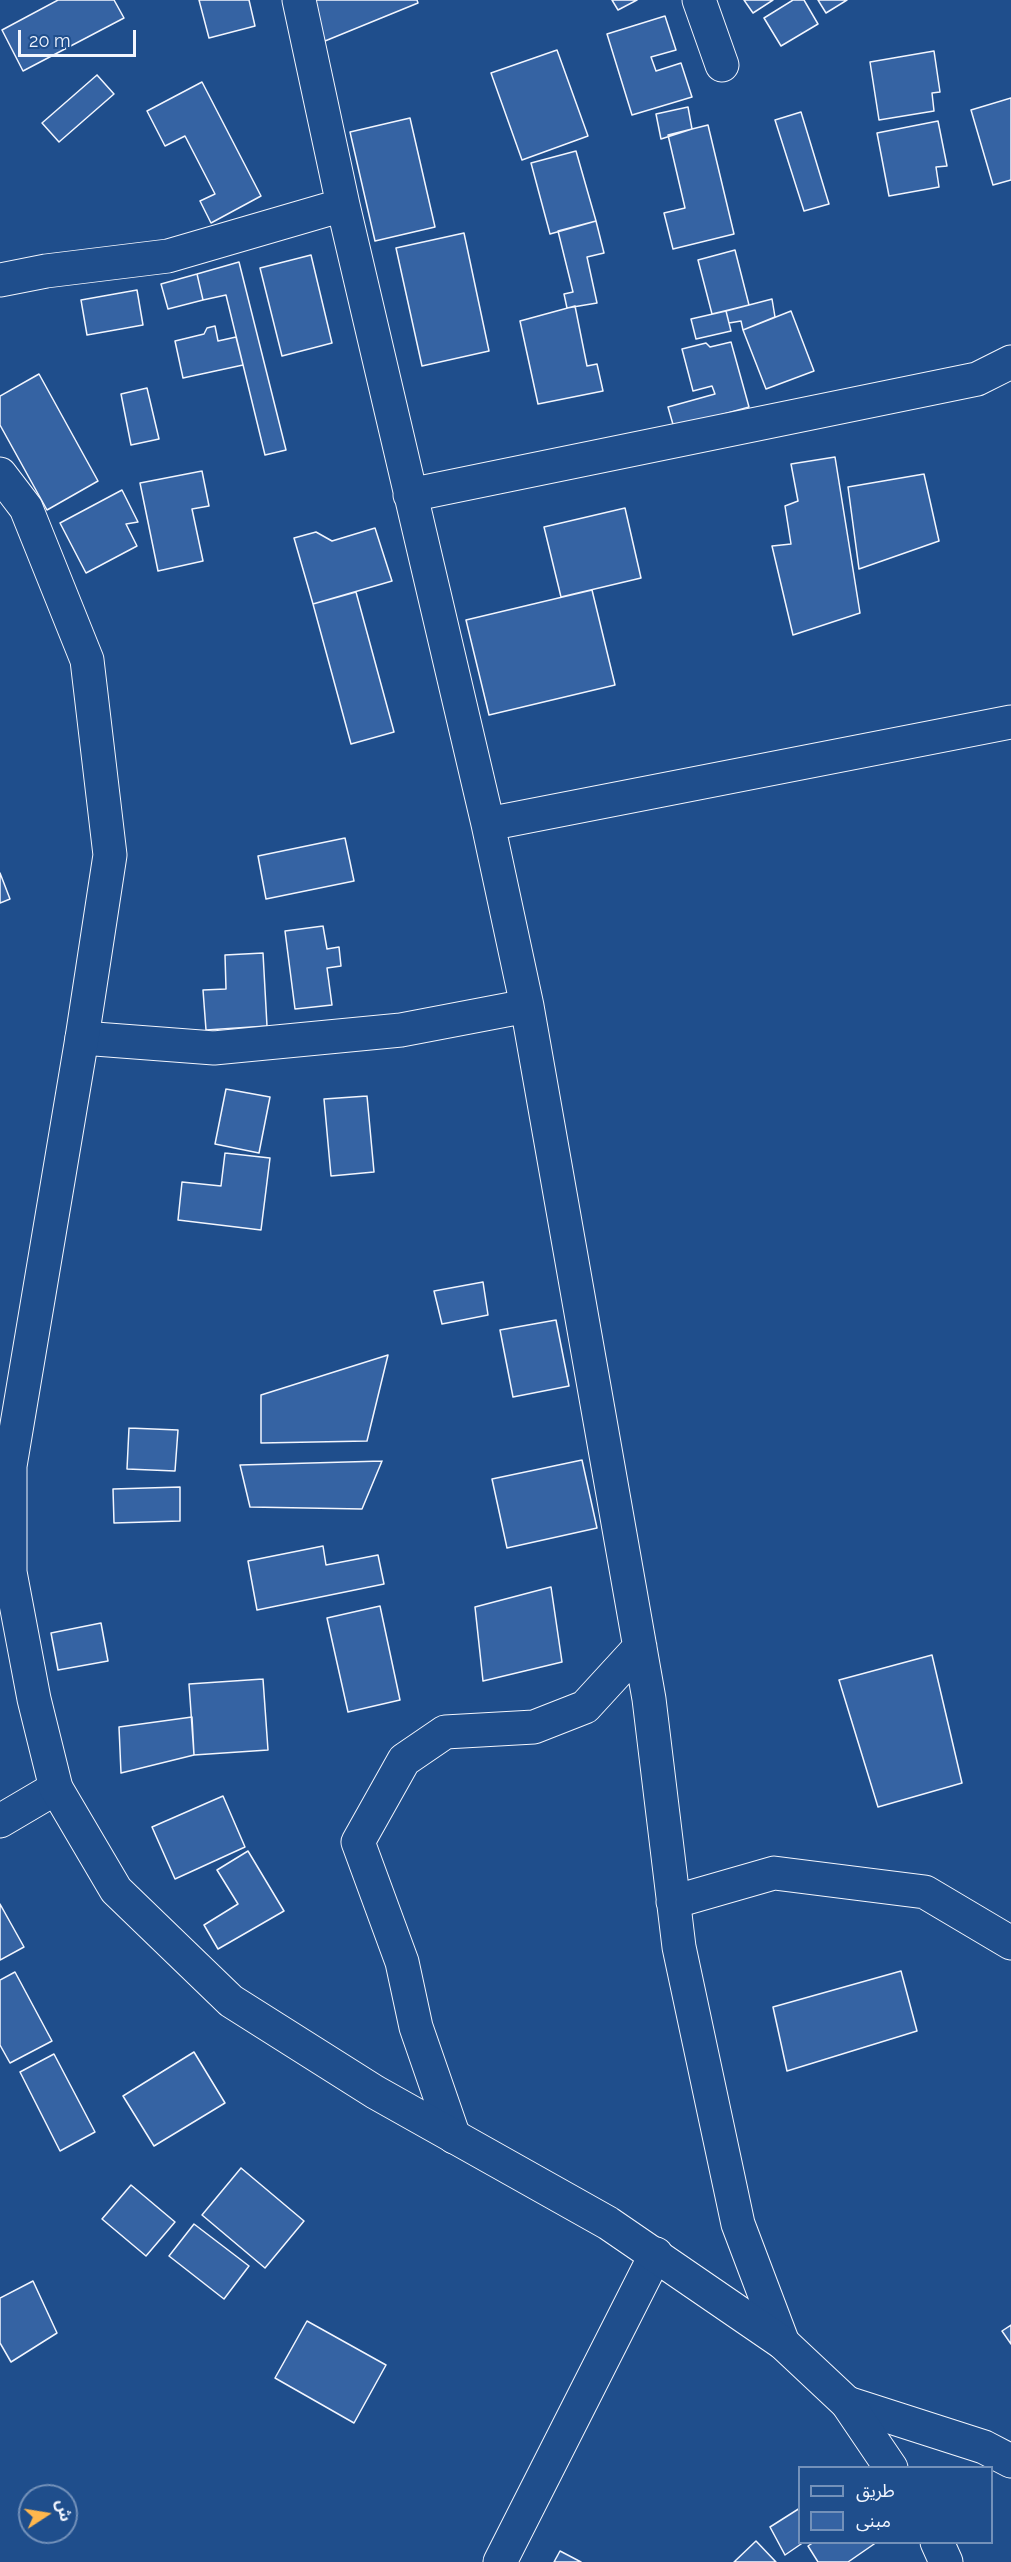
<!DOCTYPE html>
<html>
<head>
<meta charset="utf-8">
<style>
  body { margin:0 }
  #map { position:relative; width:1011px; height:2562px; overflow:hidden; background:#1f4e8c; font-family:Raleway,"Noto Sans Arabic",sans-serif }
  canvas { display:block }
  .legend { position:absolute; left:798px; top:2466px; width:195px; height:78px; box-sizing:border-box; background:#1f4e8c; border:2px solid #7391ba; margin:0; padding:8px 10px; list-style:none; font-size:18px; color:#f2f6ff }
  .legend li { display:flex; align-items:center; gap:12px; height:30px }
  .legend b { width:30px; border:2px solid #7391ba }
  .north { position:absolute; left:18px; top:2484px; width:60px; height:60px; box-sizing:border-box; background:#1f4e8c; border:2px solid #7391ba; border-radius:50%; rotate:78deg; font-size:16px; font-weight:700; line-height:24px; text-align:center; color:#f2f6ff }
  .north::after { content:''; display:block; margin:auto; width:21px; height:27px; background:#ffb74d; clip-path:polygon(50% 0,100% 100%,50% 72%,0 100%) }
  .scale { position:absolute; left:18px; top:30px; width:118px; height:27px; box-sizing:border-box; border:3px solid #f2f6ff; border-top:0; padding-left:8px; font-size:18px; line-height:21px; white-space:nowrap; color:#f2f6ff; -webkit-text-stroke:4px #1f4e8c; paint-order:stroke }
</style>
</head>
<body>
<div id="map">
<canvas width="1011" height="2562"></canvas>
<ul class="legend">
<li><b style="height:8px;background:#1f4e8c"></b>طريق</li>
<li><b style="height:16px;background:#3563a3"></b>مبنى</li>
</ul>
<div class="north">ش</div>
<div class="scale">20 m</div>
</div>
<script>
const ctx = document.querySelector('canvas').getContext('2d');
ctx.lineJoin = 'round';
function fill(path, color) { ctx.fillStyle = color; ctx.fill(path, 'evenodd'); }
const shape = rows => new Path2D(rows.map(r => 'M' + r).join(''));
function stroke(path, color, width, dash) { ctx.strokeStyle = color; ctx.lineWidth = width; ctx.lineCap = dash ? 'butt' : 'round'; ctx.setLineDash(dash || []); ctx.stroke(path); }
const building = shape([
  [58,0,114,0,124,18,23,71,2,30,58,0],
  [199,0,249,0,255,26,209,38,199,0],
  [308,0,417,0,418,3,325,41,308,0],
  [612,0,637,0,618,10,612,0],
  [744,0,773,0,753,13,744,0],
  [793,0,804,0,818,24,781,46,764,18,793,0],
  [818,0,847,0,826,13,818,0],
  [665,16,676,50,651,57,656,71,681,63,692,97,632,115,607,34,665,16],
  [557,50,588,136,522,160,491,73,557,50],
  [934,51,940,92,932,93,934,111,879,120,870,62,934,51],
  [97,75,114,94,59,142,42,123,97,75],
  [202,82,261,196,211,223,200,201,215,194,185,136,165,146,147,111,202,82],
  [1011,98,1011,180,993,185,971,110,1011,98],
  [688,107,692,129,661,139,656,114,688,107],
  [801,112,829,204,804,211,775,120,801,112],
  [410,118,435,227,375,241,350,132,410,118],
  [938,121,947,166,936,167,939,187,889,196,877,133,938,121],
  [708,125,734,234,673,249,664,213,685,208,668,135,708,125],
  [576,151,596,221,550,234,531,163,576,151],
  [596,221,604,253,587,257,597,303,567,308,564,294,573,292,558,231,596,221],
  [464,233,489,351,422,366,396,248,464,233],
  [735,250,749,305,712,314,698,260,735,250],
  [311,255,332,343,282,356,260,268,311,255],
  [239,262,286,450,265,455,226,295,203,300,197,274,239,262],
  [197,274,203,300,168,309,161,284,197,274],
  [137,290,143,325,87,335,81,300,137,290],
  [772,299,775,317,743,330,741,321,729,323,726,311,772,299],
  [575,306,587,366,597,364,603,391,538,404,520,321,575,306],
  [726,311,731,331,696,339,691,319,726,311],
  [791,311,814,371,766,389,743,330,791,311],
  [215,326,218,341,236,337,243,365,183,378,175,341,204,334,207,328,215,326],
  [731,342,749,407,674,428,668,407,715,394,712,386,693,391,682,349,706,343,710,347,731,342],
  [39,374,98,481,47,510,0,425,0,396,39,374],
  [147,388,159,439,131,445,121,394,147,388],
  [835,457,860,613,793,635,772,546,791,544,785,506,798,501,791,464,835,457],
  [202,471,209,506,192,509,203,561,158,571,140,483,202,471],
  [924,474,939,541,859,569,848,487,924,474],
  [122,490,138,522,126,524,137,546,86,573,60,523,122,490],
  [625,508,641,578,561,597,544,527,625,508],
  [375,528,392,581,313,604,294,538,316,532,332,541,375,528],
  [592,590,615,685,489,715,466,620,592,590],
  [356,592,394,732,351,744,313,604,356,592],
  [345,838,354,881,266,899,258,856,345,838],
  [0,873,10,899,0,903,0,873],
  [323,926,327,949,339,947,341,966,327,968,332,1005,295,1009,285,931,323,926],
  [263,953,267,1026,206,1030,203,990,226,989,225,955,263,953],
  [226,1089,270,1097,259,1153,215,1144,226,1089],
  [367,1096,374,1172,331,1176,324,1099,367,1096],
  [225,1153,270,1158,261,1230,178,1220,182,1182,221,1186,225,1153],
  [483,1282,488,1315,442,1324,434,1291,483,1282],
  [556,1320,569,1386,513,1397,500,1330,556,1320],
  [388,1355,367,1441,261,1443,261,1395,388,1355],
  [129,1428,178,1430,175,1471,127,1469,129,1428],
  [582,1460,597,1528,507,1548,492,1479,582,1460],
  [382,1461,362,1509,250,1507,240,1465,382,1461],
  [180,1487,180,1521,114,1523,113,1489,180,1487],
  [323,1546,326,1565,378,1555,384,1584,257,1610,248,1561,323,1546],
  [551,1587,562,1662,483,1681,475,1607,551,1587],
  [380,1606,400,1700,348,1712,327,1618,380,1606],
  [101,1623,108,1661,58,1670,51,1633,101,1623],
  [932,1655,962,1783,878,1807,839,1680,932,1655],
  [263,1679,268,1750,194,1755,189,1684,263,1679],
  [192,1717,194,1755,121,1773,119,1727,192,1717],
  [223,1796,245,1847,175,1879,152,1827,223,1796],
  [248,1851,284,1911,218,1949,204,1925,238,1904,217,1870,248,1851],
  [0,1904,24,1947,0,1960,0,1904],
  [901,1971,917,2031,787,2071,773,2007,901,1971],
  [15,1972,52,2041,10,2063,0,2045,0,1980,15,1972],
  [194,2052,225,2103,154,2146,123,2096,194,2052],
  [54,2054,95,2132,60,2151,20,2072,54,2054],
  [241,2168,304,2221,265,2268,202,2215,241,2168],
  [131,2185,175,2222,146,2256,102,2219,131,2185],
  [194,2224,249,2266,224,2299,169,2256,194,2224],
  [33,2281,57,2333,11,2362,0,2343,0,2298,33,2281],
  [307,2321,386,2365,354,2423,275,2378,307,2321],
  [1011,2325,1011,2344,1002,2331,1011,2325],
  [800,2508,800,2542,804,2542,785,2555,770,2527,800,2508],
  [756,2541,776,2562,734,2562,756,2541],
  [814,2542,877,2542,848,2562,818,2562,808,2546,814,2542],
  [560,2551,581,2562,554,2562,560,2551]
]);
const minor = shape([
  [299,0,343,205,488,824,527,1006,649,1699,679,1947,738,2224,783,2343],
  [699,0,722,65],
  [0,280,46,271,168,256,343,205],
  [410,495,977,379,1011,362],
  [488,824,1011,722],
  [82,1038,214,1048,401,1030,527,1006],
  [0,1821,56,1788],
  [673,1902,774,1873,925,1892,1011,1943],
  [454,2137,416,2027,402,1962,358,1842,404,1760,445,1732,534,1727,585,1707,640,1647],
  [847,2403,984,2447,1011,2461],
  [500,2562,656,2254]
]);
const tertiary = shape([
  [0,474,26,508,87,660,110,855,82,1038,10,1466,10,1572,34,1699,56,1788,116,1890,231,2001,375,2092,608,2223,783,2343,847,2403,891,2468],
  [937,2542,946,2562]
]);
fill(building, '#3563a3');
stroke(building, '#f2f6ff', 1.5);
stroke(minor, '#f2f6ff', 35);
stroke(tertiary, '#f2f6ff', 35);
stroke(minor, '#1f4e8c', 33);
stroke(tertiary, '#1f4e8c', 33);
</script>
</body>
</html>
